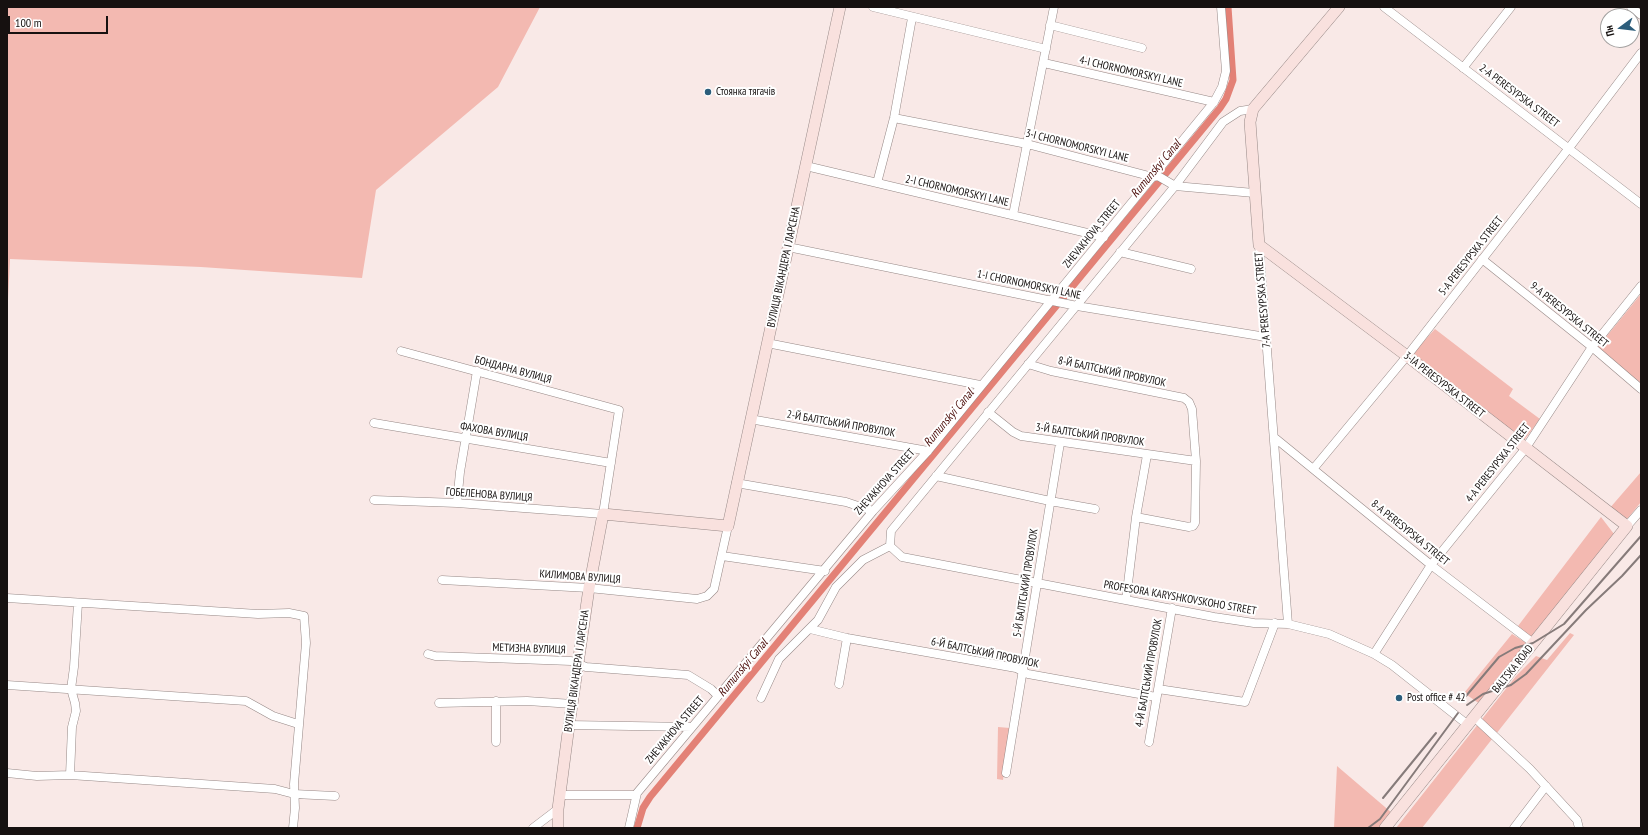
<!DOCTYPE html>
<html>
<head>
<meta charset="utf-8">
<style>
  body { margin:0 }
  #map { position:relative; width:1648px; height:835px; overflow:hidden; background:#f9e9e7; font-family:"PT Sans Narrow",sans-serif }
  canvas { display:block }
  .frame { position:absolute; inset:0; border:8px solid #161110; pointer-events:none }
  .north { position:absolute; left:1600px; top:8px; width:40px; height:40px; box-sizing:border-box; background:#fff; border:1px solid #a2a09f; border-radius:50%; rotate:255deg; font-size:11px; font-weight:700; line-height:16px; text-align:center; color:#161110 }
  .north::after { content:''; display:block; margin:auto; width:14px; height:18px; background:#2c5d7b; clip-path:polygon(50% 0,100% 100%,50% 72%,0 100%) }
  .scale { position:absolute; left:8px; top:16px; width:100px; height:18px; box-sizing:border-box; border:2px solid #161110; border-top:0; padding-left:5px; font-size:12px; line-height:14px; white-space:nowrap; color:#161110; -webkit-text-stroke:3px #fff; paint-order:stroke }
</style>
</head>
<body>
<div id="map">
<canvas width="1648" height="835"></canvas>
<div class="frame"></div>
<div class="north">Пн</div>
<div class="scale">100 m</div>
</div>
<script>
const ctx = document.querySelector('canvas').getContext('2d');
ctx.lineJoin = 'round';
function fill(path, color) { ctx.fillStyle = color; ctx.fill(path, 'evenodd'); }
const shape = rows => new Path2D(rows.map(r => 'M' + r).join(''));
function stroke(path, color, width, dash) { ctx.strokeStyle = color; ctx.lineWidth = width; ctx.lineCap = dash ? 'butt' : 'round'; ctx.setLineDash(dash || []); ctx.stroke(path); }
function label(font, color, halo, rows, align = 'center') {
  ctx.font = font + ' "PT Sans Narrow",sans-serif'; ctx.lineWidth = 4; ctx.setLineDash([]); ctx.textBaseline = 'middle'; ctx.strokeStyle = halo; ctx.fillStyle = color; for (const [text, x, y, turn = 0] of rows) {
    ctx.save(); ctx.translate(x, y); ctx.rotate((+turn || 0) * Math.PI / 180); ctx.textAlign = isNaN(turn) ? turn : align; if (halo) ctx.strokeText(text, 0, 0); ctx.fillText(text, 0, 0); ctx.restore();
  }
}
const green = shape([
  [7,7,540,7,498,87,376,190,362,278,201,267,10,259,7,321],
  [1641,294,1641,386,1597,348],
  [1435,329,1513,389,1509,396,1540,419,1523,442,1411,355],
  [1641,472,1641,502,1628,518,1622,519,1609,509],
  [1601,517,1614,534,1532,639,1518,626],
  [1570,633,1574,635,1422,828,1396,828,1516,676,1536,656,1547,660],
  [1512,634,1528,644,1480,704,1464,693],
  [998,727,1010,728,1003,780,997,779],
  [1337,766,1392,813,1381,828,1334,828]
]);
const canal = shape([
  [637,828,643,808,650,797,1220,108,1226,99,1233,80,1228,7]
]);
const street = shape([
  [873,7,1046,49],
  [1384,7,1641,204],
  [1631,7,1641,15],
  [1050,25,1142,48],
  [1044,63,1214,102],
  [1463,68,1511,7],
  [1253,109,1240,111,1223,122,1175,186,891,531,890,546,902,557,1214,617,1254,623,1288,624,1329,634,1374,654,1392,665,1468,725],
  [894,118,1027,144,1153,177,1158,176,1175,186,1254,193],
  [806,166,1104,237],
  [877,183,894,118,912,18],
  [1013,215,1054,7],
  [1259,245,1288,624],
  [788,247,1077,306,1266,337],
  [1120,252,1191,269],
  [1482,259,1592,347,1641,389],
  [767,343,980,385],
  [1028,364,1051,371,1184,398,1189,402,1192,409,1196,461,1195,523,1193,526,1189,527,1136,517],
  [988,412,1013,432,1021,436,1196,461],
  [750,419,928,451],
  [374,423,611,463],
  [1275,438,1431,565,1533,643],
  [1314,468,1407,356,1569,148,1641,53],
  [936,476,1050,501,1095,509],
  [736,483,846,502,873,511],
  [374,500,457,503,603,514,619,410,401,351],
  [457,503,460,472,477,371],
  [1627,526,1641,510],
  [722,556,825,571],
  [442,580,589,588,697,599,707,596,714,589,728,526],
  [7,598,258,614,289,613,304,616,306,643,294,784,295,808,293,828],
  [1126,600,1136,517,1147,455],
  [810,629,847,638,1016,668,1028,674,1156,697],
  [428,654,435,656,571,661,586,667,688,675,711,689,718,696],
  [1374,654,1431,565,1525,449,1592,347,1641,286],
  [839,684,847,638],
  [7,685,246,701,273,716,298,724],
  [1158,689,1245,702,1275,623],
  [761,698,779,659,818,620,836,587,863,560,890,546],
  [439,703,527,701,573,704],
  [1474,717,1530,769,1577,820,1579,828],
  [569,725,692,727],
  [496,742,496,701],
  [1149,742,1172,608],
  [7,773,37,776,70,775,275,789,294,794,335,796],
  [1006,773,1060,443],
  [70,775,72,727,76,711,75,703,71,689,74,667,78,603],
  [560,795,636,795],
  [533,828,558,809],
  [629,828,637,793,873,511,928,451,1214,102,1222,87,1226,71,1221,7],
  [1514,828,1546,786]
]);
const secondary = shape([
  [1339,7,1253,109,1250,122,1259,245,1407,356,1627,526,1385,828],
  [558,828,558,809,569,725,589,588,603,514,728,526,840,7]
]);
const rail = shape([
  [1466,696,1499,657,1515,648,1533,643,1564,624,1641,536],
  [1467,705,1483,694,1511,685,1526,674,1586,610,1622,576,1641,555],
  [1383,798,1436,733],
  [1368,828,1380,819,1458,713]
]);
const markers = [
  [708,92,4,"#2c5d7b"],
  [1399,698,4,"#2c5d7b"]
];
const streetNames = [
  ["4-I CHORNOMORSKYI LANE",1131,72,13],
  ["2-A PERESYPSKA STREET",1519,96,37],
  ["3-I CHORNOMORSKYI LANE",1077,146,14],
  ["2-I CHORNOMORSKYI LANE",957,191,13],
  ["ZHEVAKHOVA STREET",1092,234,-51],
  ["5-A PERESYPSKA STREET",1471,256,-52],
  ["ВУЛИЦЯ ВІКАНДЕРА І ЛАРСЕНА",784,267,-78],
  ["1-I CHORNOMORSKYI LANE",1029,285,12],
  ["7-A PERESYPSKA STREET",1263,300,-95],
  ["9-A PERESYPSKA STREET",1569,315,39],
  ["БОНДАРНА ВУЛИЦЯ",513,370,15],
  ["8-Й БАЛТСЬКИЙ ПРОВУЛОК",1112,372,12],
  ["3-IA PERESYPSKA STREET",1444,385,38],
  ["2-Й БАЛТСЬКИЙ ПРОВУЛОК",841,424,10],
  ["ФАХОВА ВУЛИЦЯ",494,432,10],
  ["3-Й БАЛТСЬКИЙ ПРОВУЛОК",1090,435,8],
  ["4-A PERESYPSKA STREET",1498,463,-52],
  ["ZHEVAKHOVA STREET",885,482,-48],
  ["ГОБЕЛЕНОВА ВУЛИЦЯ",489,495,4],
  ["8-A PERESYPSKA STREET",1410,533,39],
  ["КИЛИМОВА ВУЛИЦЯ",580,577,4],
  ["5-Й БАЛТСЬКИЙ ПРОВУЛОК",1026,583,-81],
  ["PROFESORA KARYSHKOVSKOHO STREET",1180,598,10],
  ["МЕТИЗНА ВУЛИЦЯ",529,649,2],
  ["6-Й БАЛТСЬКИЙ ПРОВУЛОК",985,653,12],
  ["BALTSKA ROAD",1513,669,-51],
  ["ВУЛИЦЯ ВІКАНДЕРА І ЛАРСЕНА",577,671,-82],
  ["4-Й БАЛТСЬКИЙ ПРОВУЛОК",1149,673,-80],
  ["ZHEVAKHOVA STREET",675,730,-50]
];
const poiNames = [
  ["Стоянка тягачів",716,92],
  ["Post office # 42",1407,698]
];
const waterNames = [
  ["Rumunskyi Canal",1156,169,-50],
  ["Rumunskyi Canal",949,418,-50],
  ["Rumunskyi Canal",743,668,-50]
];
fill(green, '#f3b9b1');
stroke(canal, '#e38176', 7);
stroke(street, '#968886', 9);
stroke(secondary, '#968886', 12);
stroke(street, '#fff', 8);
stroke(secondary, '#f9e1de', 11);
stroke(rail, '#867b7a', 2);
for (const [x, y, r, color] of markers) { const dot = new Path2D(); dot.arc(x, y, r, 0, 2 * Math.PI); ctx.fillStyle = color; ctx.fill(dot); stroke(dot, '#fff', 1.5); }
label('11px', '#161110', '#fff', streetNames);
label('11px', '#161110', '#fff', poiNames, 'left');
label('italic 12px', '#4d100d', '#fff', waterNames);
</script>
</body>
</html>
